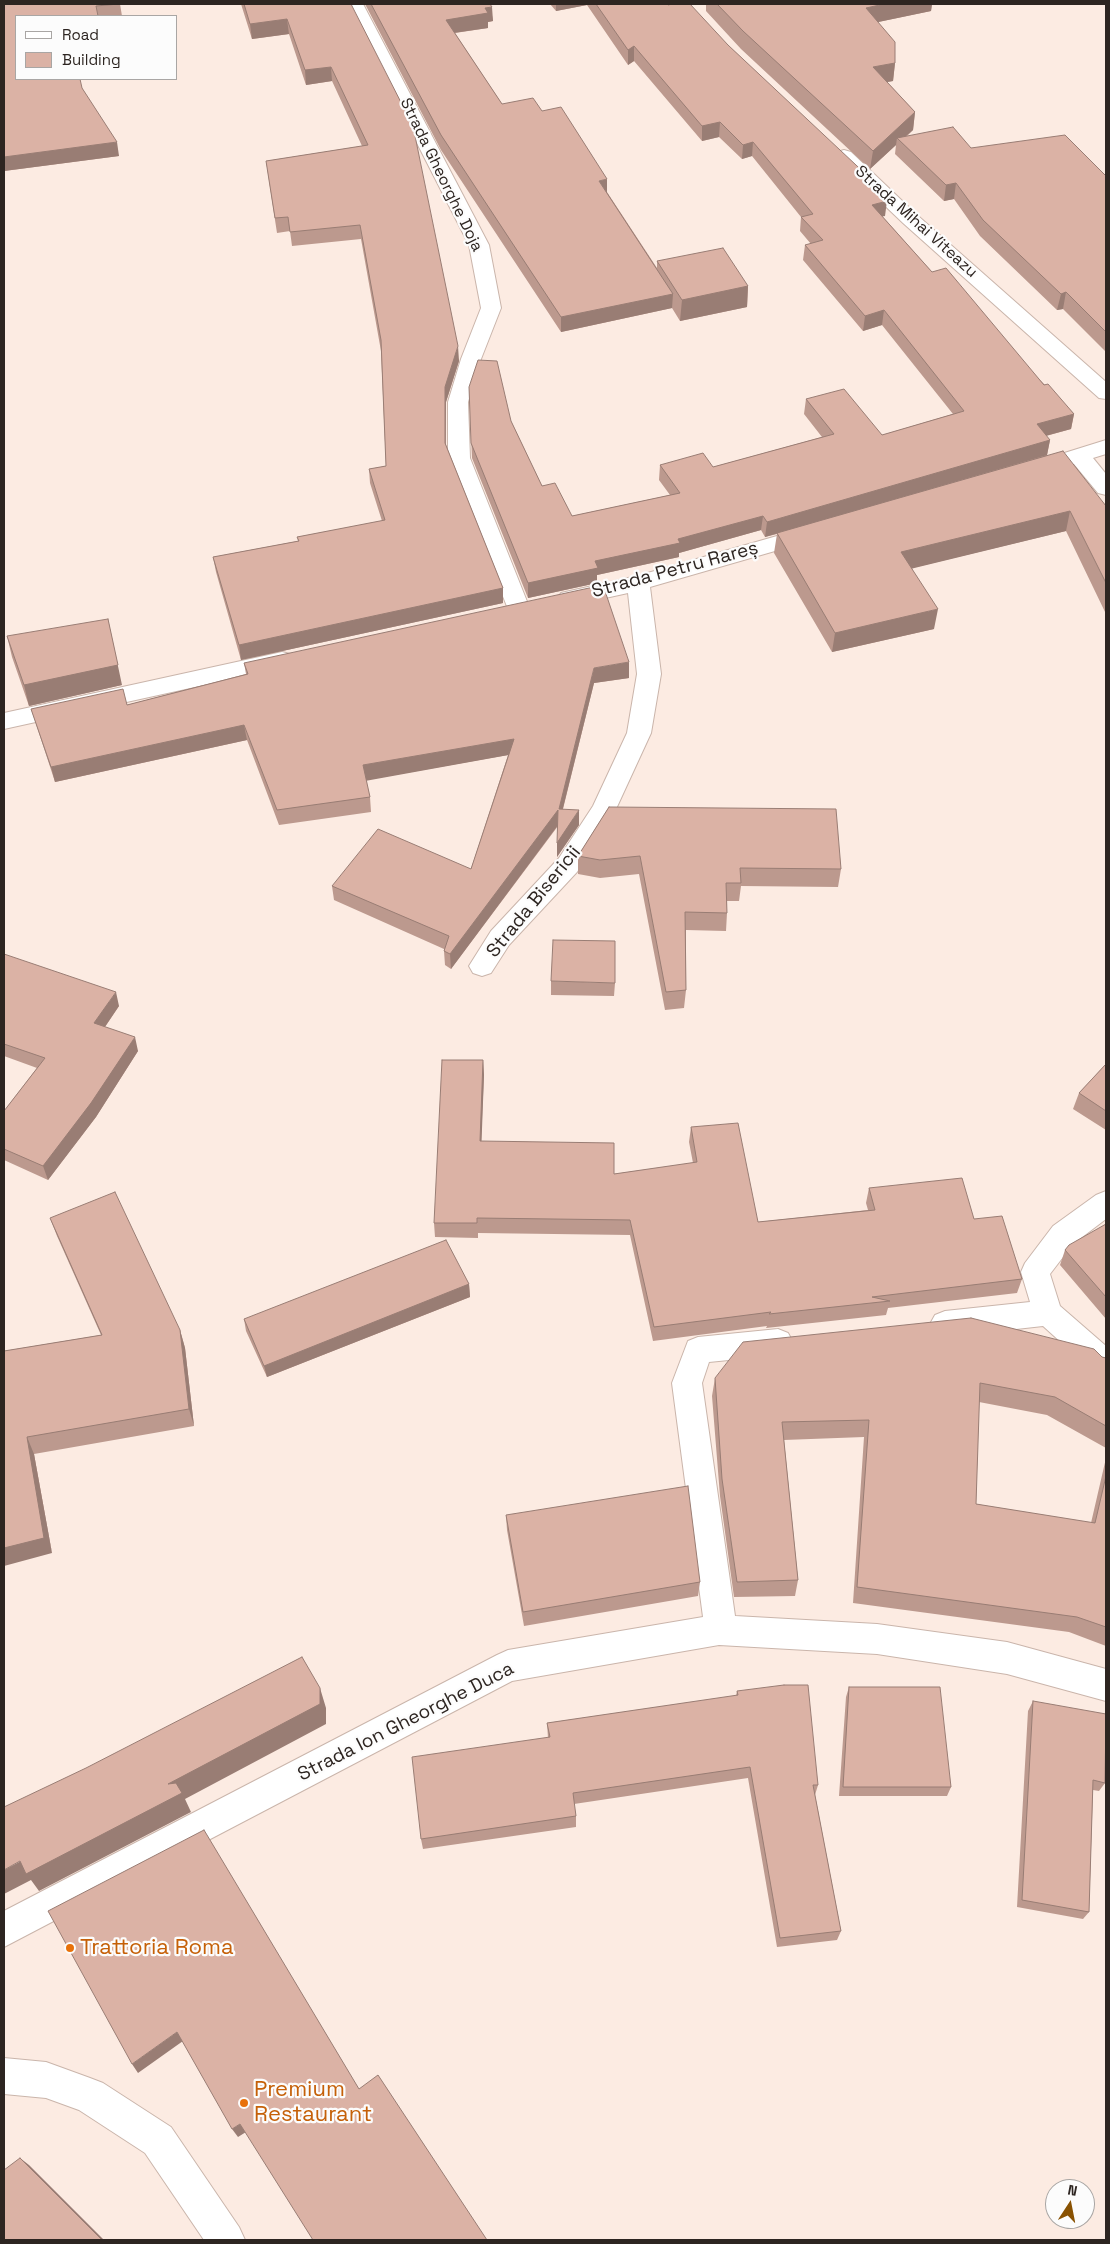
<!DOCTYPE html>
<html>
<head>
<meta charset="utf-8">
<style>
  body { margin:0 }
  #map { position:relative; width:1110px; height:2244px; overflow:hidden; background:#fcebe2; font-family:"Space Grotesk",sans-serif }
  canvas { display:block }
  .frame { position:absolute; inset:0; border:5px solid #2d2521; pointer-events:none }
  .legend { position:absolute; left:15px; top:15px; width:162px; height:65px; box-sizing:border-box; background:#fcfcfc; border:1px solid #a9a6a4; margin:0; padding:6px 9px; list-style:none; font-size:15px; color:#2d2521 }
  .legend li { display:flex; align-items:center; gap:10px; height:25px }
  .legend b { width:25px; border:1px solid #a9a6a4 }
  .north { position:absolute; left:1045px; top:2179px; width:50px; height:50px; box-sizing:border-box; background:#fcfcfc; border:1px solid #a9a6a4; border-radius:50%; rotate:11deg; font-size:14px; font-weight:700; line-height:20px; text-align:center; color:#2d2521 }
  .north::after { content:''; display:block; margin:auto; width:18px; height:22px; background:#895202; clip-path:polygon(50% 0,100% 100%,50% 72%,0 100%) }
</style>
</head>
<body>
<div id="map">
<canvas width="1110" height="2244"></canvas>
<div class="frame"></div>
<ul class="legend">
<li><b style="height:6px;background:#fff"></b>Road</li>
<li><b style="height:14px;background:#dbb2a5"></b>Building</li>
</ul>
<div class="north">N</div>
</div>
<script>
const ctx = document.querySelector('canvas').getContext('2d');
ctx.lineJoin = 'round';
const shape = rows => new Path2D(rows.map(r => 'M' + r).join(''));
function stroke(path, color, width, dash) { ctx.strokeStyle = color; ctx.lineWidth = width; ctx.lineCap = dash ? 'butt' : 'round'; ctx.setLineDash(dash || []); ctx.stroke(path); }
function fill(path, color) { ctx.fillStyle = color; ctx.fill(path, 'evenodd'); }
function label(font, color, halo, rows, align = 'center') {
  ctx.font = font + ' "Space Grotesk",sans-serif'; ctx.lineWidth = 4.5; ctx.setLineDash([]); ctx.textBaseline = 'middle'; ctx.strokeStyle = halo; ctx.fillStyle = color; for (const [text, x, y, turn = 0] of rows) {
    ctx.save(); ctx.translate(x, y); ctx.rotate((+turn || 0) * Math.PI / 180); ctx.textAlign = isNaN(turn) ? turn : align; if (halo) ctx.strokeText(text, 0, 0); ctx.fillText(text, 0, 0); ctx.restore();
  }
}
const street = shape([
  [346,4,363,4,489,245,501,308,481,359,468,402,470,458,530,609,527,614,519,617,511,614,508,609,448,458,448,402,461,359,481,308,469,245,346,4],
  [1106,440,1106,454,1093,458,1106,474,1106,495,1098,493,1074,464,1034,477,1026,475,1023,470,1026,465,1106,440],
  [812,526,820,528,823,533,820,538,650,587,661,674,651,733,616,809,577,872,509,945,491,973,482,976,473,973,469,966,491,931,559,858,593,806,627,733,637,674,628,593,569,606,561,603,558,598,561,593,637,576,812,526],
  [282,652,290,654,294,660,290,666,4,729,4,713,282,652],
  [1106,1191,1106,1219,1073,1244,1050,1274,1060,1306,1106,1346,1106,1377,1095,1373,1043,1326,945,1337,935,1333,930,1324,935,1315,945,1311,1030,1302,1021,1272,1025,1263,1053,1226,1096,1195,1106,1191],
  [778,1329,788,1333,793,1342,788,1351,778,1355,709,1362,702,1383,735,1616,877,1624,1007,1642,1106,1669,1106,1701,1007,1674,877,1654,719,1645,512,1681,4,1947,4,1911,497,1655,508,1650,703,1617,672,1383,688,1341,698,1337,778,1329],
  [4,2058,46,2062,90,2078,103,2083,171,2127,239,2227,245,2240,204,2240,145,2153,79,2110,46,2098,4,2094,4,2058]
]);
const primary = shape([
  [844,150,851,152,917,215,1106,382,1106,399,1099,398,903,223,837,160,835,156,837,152,844,150]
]);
const wall = shape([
  [4,4,120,4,122,16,16,16,82,88,119,156,4,171],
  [241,4,351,4,459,361,446,402,446,445,503,588,503,603,241,660,216,572,213,557,298,541,297,537,382,521,370,483,369,469,386,466,381,351,361,239,292,246,290,231,277,233,266,161,362,146,332,81,306,85,289,34,252,39],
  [365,4,490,4,493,21,488,22,488,28,455,33,502,104,542,111,607,192,657,268,657,261,748,286,747,307,680,321,672,308,561,332,441,150],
  [550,4,667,4,728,45,871,184,885,216,882,216,932,272,1074,414,1071,429,1046,436,1050,440,1047,455,1106,506,1106,614,1066,531,912,568,934,629,832,652,774,553,777,534,765,537,761,530,679,553,679,557,597,575,597,583,528,598,472,458,469,387,511,421,542,486,572,516,670,495,659,480,660,465,713,467,822,437,804,414,806,399,882,435,953,414,882,325,863,331,803,260,805,245,811,244,800,231,801,217,752,156,742,159,719,137,702,141,634,61,628,65,587,5,556,11],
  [706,4,932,4,931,11,878,22,895,63,893,81,887,82,915,112,913,130,906,137,971,148,1106,176,1106,352,1063,309,1057,310,980,236,954,199,944,201,895,154,896,145,870,169,741,49,706,11],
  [7,636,122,685,29,706,12,657],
  [244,663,629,678,594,683,563,809,579,825,557,857,558,826,451,969,445,965,444,951,444,949,334,900,332,886,471,869,508,755,366,780,370,797,371,812,279,825,247,740,55,782,36,724,31,709,127,705,246,674],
  [609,807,841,869,838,887,741,886,739,901,727,901,727,913,726,931,686,930,686,990,684,1008,665,1010,639,874,600,878,578,874,578,856],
  [4,954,119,1006,105,1027,138,1051,96,1117,48,1180,4,1160,4,1111,37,1068,4,1056],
  [551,981,615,983,614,996,551,995],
  [483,1060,484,1075,481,1141,614,1174,693,1163,689,1142,691,1127,758,1222,868,1210,866,1203,869,1188,974,1219,1022,1279,1017,1293,888,1308,886,1315,766,1328,767,1326,653,1341,630,1235,478,1233,478,1238,435,1237,434,1223],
  [1106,1064,1106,1130,1073,1109,1079,1093],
  [50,1218,180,1330,185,1348,194,1426,34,1454,52,1553,4,1351,101,1335,57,1236],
  [1106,1224,1106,1319,1060,1265,1065,1250],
  [469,1284,470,1297,267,1377,246,1331,244,1319],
  [1102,1357,1106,1358,1106,1448,1047,1415,979,1402,976,1504,1091,1523,1106,1458,1106,1646,1069,1632,853,1603,864,1437,784,1440,798,1580,795,1596,734,1597,720,1496,712,1396,715,1378],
  [506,1515,700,1582,698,1596,524,1626,507,1530],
  [849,1687,951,1787,947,1796,839,1796,846,1697],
  [737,1691,818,1785,815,1795,841,1931,837,1940,777,1947,748,1778,574,1804,576,1816,576,1827,423,1849,421,1839,548,1738,547,1723,736,1696],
  [1033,1701,1105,1783,1099,1791,1093,1790,1089,1912,1083,1919,1017,1907,1028,1711]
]);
const shadedWall = shape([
  [556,4,587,4,587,5,556,11],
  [884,4,932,4,931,11,864,25,866,8],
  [492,7,493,21,488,22,488,28,446,34,446,20,485,8],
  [287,19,289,34,252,39,250,24],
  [634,46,634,61,628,65,628,50],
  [895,63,893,81,870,85,873,67],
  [331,67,332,81,306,85,305,70],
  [915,112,913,130,900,141,897,138,896,145,870,169,873,151],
  [720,122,719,137,702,141,702,126],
  [117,142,119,156,4,171,4,157],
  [753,142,752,156,742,159,743,145],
  [607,179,607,194,599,181],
  [956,183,954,199,944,201,946,185],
  [887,201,885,216,870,219,872,205],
  [748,286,747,307,680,321,682,300],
  [1066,292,1063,309,1057,310,1061,294],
  [673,294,672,308,561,332,561,317],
  [884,310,882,325,863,331,865,316],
  [458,346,459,361,446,402,446,458,445,387],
  [1074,414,1071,429,1034,439,1037,424],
  [1050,440,1047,455,765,537,767,522],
  [1070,511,1066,531,898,572,901,552],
  [763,516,761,530,679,553,679,557,597,575,597,583,528,598,528,583,595,561],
  [503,588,503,603,241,660,239,645],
  [938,609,934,629,832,652,835,633],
  [108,619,122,685,29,706,24,685],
  [629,662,629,678,594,683,559,824,559,809,594,668],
  [244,725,247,740,55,782,51,767],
  [514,739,514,754,365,781,363,765],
  [558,810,558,825,451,969,450,954],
  [579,810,579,825,557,857,557,843],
  [116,992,119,1006,98,1037,94,1023],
  [135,1037,138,1051,96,1117,48,1180,43,1166],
  [483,1060,484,1075,481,1156,480,1141],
  [469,1284,470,1297,267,1377,264,1366],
  [180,1330,185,1348,194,1426,189,1409],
  [27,1437,34,1454,52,1553,4,1566,4,1548],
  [320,1688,326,1708,326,1724,185,1799,191,1812,39,1891,31,1880,4,1894,4,1870,168,1784],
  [177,2032,183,2041,138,2073,132,2064],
  [240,2124,246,2132,238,2137,232,2129],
  [20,2158,29,2165,104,2240,102,2240]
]);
const building = shape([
  [4,4,119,4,96,6,98,16,16,16,16,79,80,79,82,88,117,142,4,157,4,4],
  [244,4,351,4,413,126,458,346,445,387,445,443,503,588,239,645,213,557,299,541,297,537,385,520,369,469,386,466,381,340,360,225,290,232,288,217,275,218,266,161,368,145,331,67,305,70,287,19,250,24,244,4],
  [371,4,490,4,492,7,485,8,488,13,446,20,502,104,533,98,542,111,561,107,607,179,599,181,673,294,561,317,441,135,371,4],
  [596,4,667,4,668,5,672,4,690,4,728,45,872,180,870,182,887,201,872,205,932,272,946,268,1044,385,1048,384,1074,414,1037,424,1050,440,767,522,763,516,678,539,680,543,595,561,598,568,528,583,471,443,469,387,478,360,497,361,511,421,542,486,555,483,572,516,680,493,660,465,703,453,713,467,834,434,806,399,844,389,882,435,964,411,884,310,865,316,805,245,823,240,801,217,813,214,753,142,743,145,720,122,702,126,634,46,628,50,596,4],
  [717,4,884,4,866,8,895,42,895,63,873,67,915,112,873,151,743,31,717,4],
  [953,127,971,148,1065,135,1106,176,1106,332,1066,292,1061,294,983,220,956,183,946,185,897,138,953,127],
  [723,248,748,286,682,300,657,261,723,248],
  [1063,451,1106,506,1106,583,1070,511,901,552,938,609,835,633,777,533,1063,451],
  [603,585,629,662,594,668,559,809,579,810,557,843,558,810,450,954,444,951,449,936,332,886,378,829,471,869,514,739,363,765,370,797,277,810,244,725,51,767,31,709,123,689,127,705,248,674,244,663,603,585],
  [108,619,118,665,24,685,7,636,108,619],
  [609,807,836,809,841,869,740,868,741,883,726,883,727,913,685,912,686,990,666,992,640,856,600,860,578,856,609,807],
  [553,940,615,941,615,983,551,981,553,940],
  [4,954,116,992,94,1023,135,1037,91,1103,43,1166,4,1149,4,1111,45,1058,4,1044,4,954],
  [442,1060,483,1060,480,1141,614,1143,614,1174,697,1162,691,1127,738,1123,758,1222,875,1210,869,1188,962,1178,974,1219,1002,1216,1022,1279,872,1297,890,1301,769,1314,771,1312,654,1327,630,1220,477,1218,477,1223,434,1223,442,1060],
  [1106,1064,1106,1111,1079,1093,1106,1064],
  [115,1192,180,1330,189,1409,27,1437,44,1538,4,1548,4,1351,102,1335,50,1218,115,1192],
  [1106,1224,1106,1297,1065,1250,1069,1245,1106,1224],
  [446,1240,469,1284,264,1366,244,1319,446,1240],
  [971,1318,1094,1349,1102,1357,1106,1358,1106,1426,1055,1397,980,1383,976,1504,1095,1523,1106,1476,1106,1627,1077,1617,857,1587,869,1420,782,1422,798,1580,737,1582,722,1479,715,1378,743,1342,971,1318],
  [688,1486,700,1582,523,1612,506,1515,688,1486],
  [302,1657,320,1688,320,1704,168,1784,176,1783,182,1793,26,1874,20,1861,4,1870,4,1807,86,1768,302,1657],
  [784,1685,808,1685,818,1785,813,1785,841,1931,780,1938,750,1767,573,1793,576,1816,421,1839,412,1757,550,1737,547,1723,738,1695,737,1691,784,1685],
  [849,1687,940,1687,951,1787,843,1787,849,1687],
  [1033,1701,1106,1714,1105,1783,1093,1780,1089,1912,1022,1900,1033,1701],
  [204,1830,359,2089,378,2075,487,2240,313,2240,240,2124,232,2129,177,2032,132,2064,48,1911,204,1830],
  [20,2158,102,2240,4,2240,4,2170,20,2158]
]);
const markers = [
  [70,1948,5,"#e8710a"],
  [244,2103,5,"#e8710a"]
];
const farStreetnames = [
  ["Strada Gheorghe Doja",441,175,64],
  ["Strada Mihai Viteazu",916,222,42]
];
const streetNames = [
  ["Strada Petru Rareș",675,570,-15],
  ["Strada Bisericii",534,902,-51],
  ["Strada Ion Gheorghe Duca",406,1722,-27]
];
const nearFoodnames = [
  ["Trattoria Roma",80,1948],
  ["Premium",254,2090],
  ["Restaurant",254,2115]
];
stroke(street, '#cab5ab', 2);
stroke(primary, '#cab5ab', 2);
fill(street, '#fff');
fill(primary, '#fff');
fill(wall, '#bc998e');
fill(shadedWall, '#997d74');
fill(building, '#dbb2a5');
stroke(building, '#997d74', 1);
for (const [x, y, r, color] of markers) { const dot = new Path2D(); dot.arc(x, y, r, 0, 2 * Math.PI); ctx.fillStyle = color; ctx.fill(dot); stroke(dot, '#fcfcfc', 2); }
label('16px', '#2d2521', '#fcfcfc', farStreetnames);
label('19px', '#2d2521', '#fcfcfc', streetNames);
label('22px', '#c56008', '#fcfcfc', nearFoodnames, 'left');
</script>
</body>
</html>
